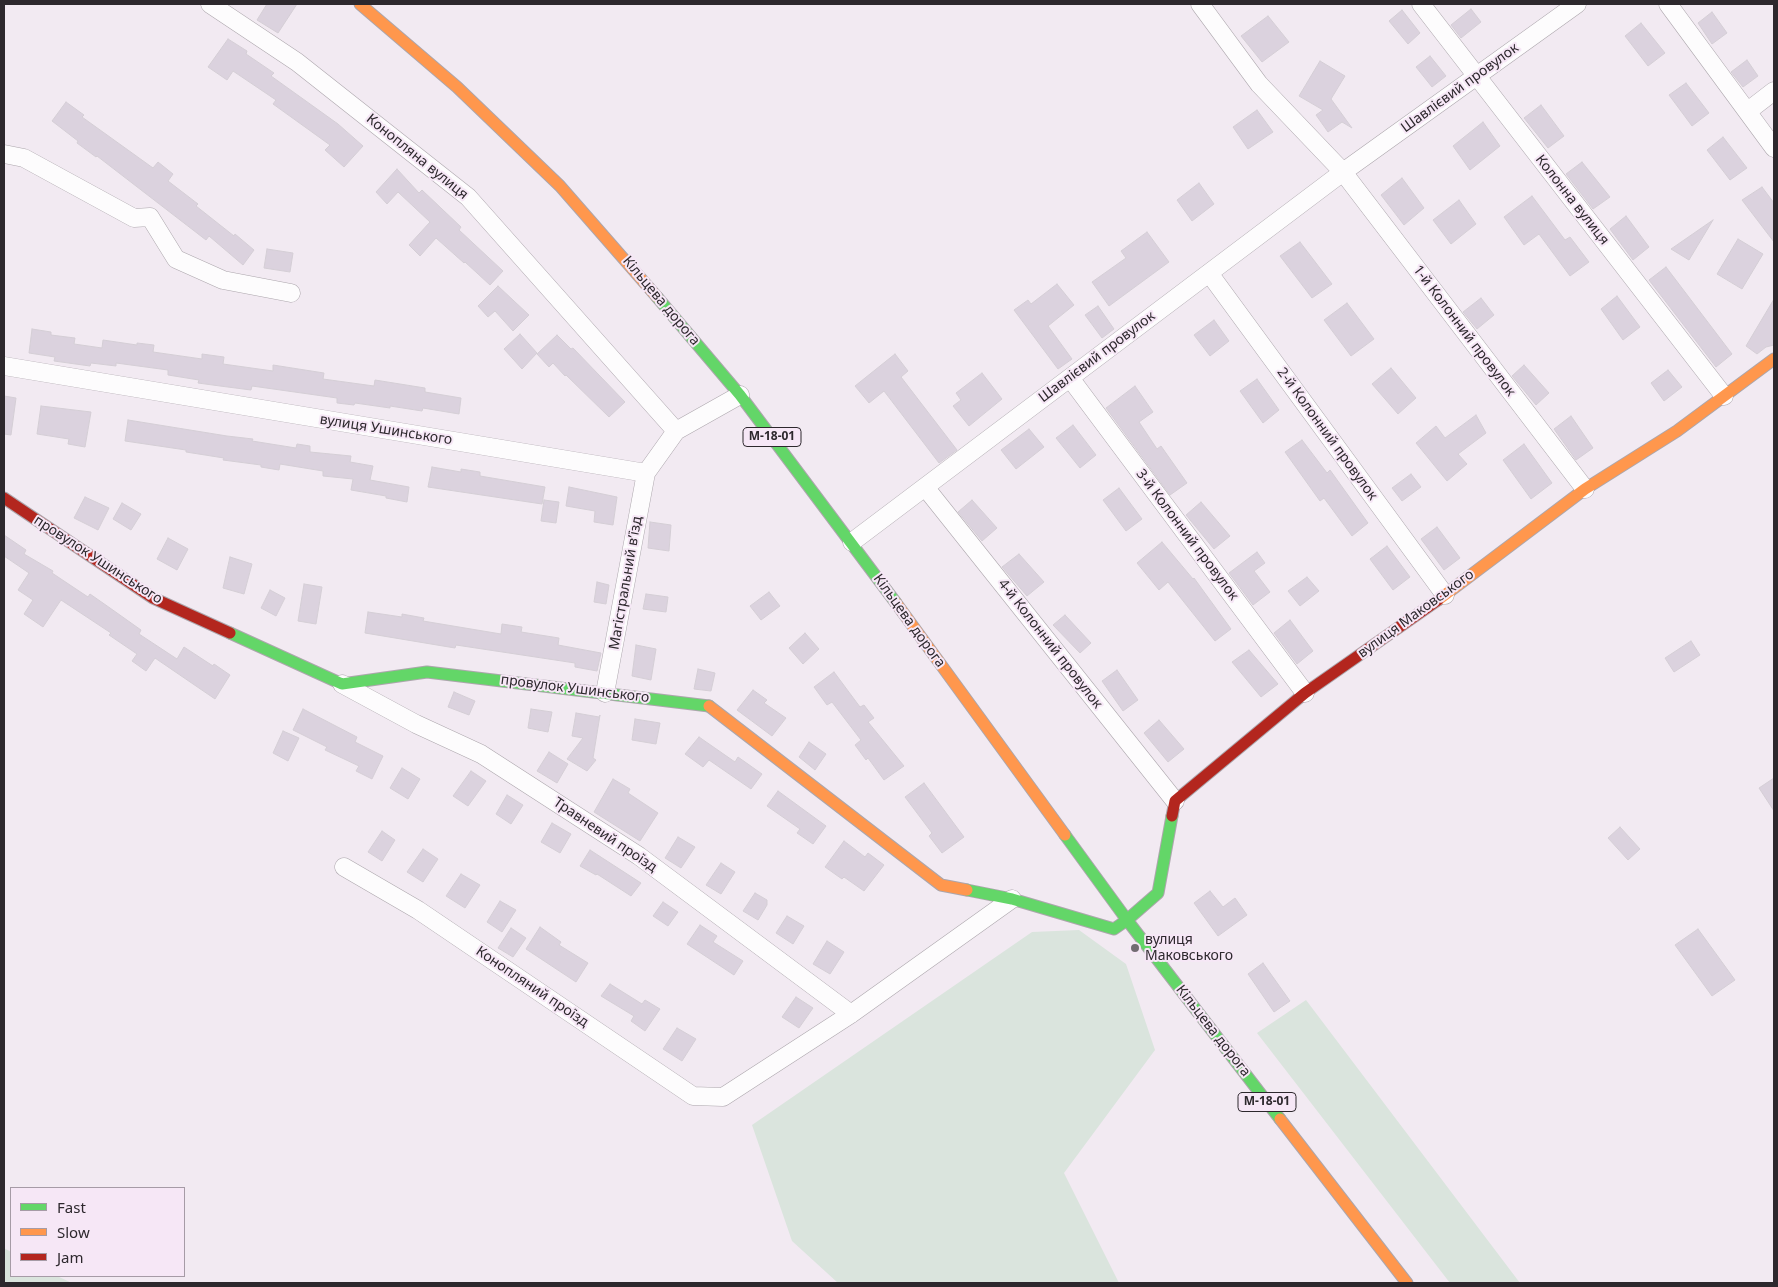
<!DOCTYPE html>
<html>
<head>
<meta charset="utf-8">
<style>
  body { margin:0 }
  #map { position:relative; width:1778px; height:1287px; overflow:hidden; background:#f2eaf2; font-family:"Noto Sans",sans-serif }
  canvas { display:block }
  .frame { position:absolute; inset:0; border:5px solid #2d282d; pointer-events:none }
  .legend { position:absolute; left:10px; top:1187px; width:175px; height:90px; box-sizing:border-box; background:#f6e7f6; border:1px solid #a69ba6; margin:0; padding:6px 9px; list-style:none; font-size:15px; color:#2d282d }
  .legend li { display:flex; align-items:center; gap:10px; height:25px }
  .legend b { width:25px; border:1px solid #a69ba6 }
</style>
</head>
<body>
<div id="map">
<canvas width="1778" height="1287"></canvas>
<div class="frame"></div>
<ul class="legend">
<li><b style="height:6px;background:#63d668"></b>Fast</li>
<li><b style="height:6px;background:#ff974d"></b>Slow</li>
<li><b style="height:6px;background:#b3261e"></b>Jam</li>
</ul>
</div>
<script>
const ctx = document.querySelector('canvas').getContext('2d');
ctx.lineJoin = 'round';
function fill(path, color) { ctx.fillStyle = color; ctx.fill(path, 'evenodd'); }
const shape = rows => new Path2D(rows.map(r => 'M' + r).join(''));
function stroke(path, color, width, dash) { ctx.strokeStyle = color; ctx.lineWidth = width; ctx.lineCap = dash ? 'butt' : 'round'; ctx.setLineDash(dash || []); ctx.stroke(path); }
function label(font, color, halo, rows, align = 'center') {
  ctx.font = font + ' "Noto Sans",sans-serif'; ctx.lineWidth = 4; ctx.setLineDash([]); ctx.textBaseline = 'middle'; ctx.strokeStyle = halo; ctx.fillStyle = color; for (const [text, x, y, turn = 0] of rows) {
    ctx.save(); ctx.translate(x, y); ctx.rotate((+turn || 0) * Math.PI / 180); ctx.textAlign = isNaN(turn) ? turn : align; if (halo) ctx.strokeText(text, 0, 0); ctx.fillText(text, 0, 0); ctx.restore();
  }
}
const green = shape([
  [1079,930,1126,964,1155,1050,1064,1173,1119,1283,838,1283,792,1241,752,1125,1032,932],
  [1306,1000,1520,1283,1450,1283,1257,1033],
  [4,1248,11,1252,11,1276,57,1276,72,1283,4,1283]
]);
const building = shape([
  [267,4,297,4,278,33,257,20,267,4],
  [1471,9,1481,22,1461,38,1451,25,1471,9],
  [1402,10,1420,33,1408,44,1389,21,1402,10],
  [1712,12,1727,33,1712,44,1698,23,1712,12],
  [1268,16,1289,42,1262,62,1241,36,1268,16],
  [1641,23,1665,53,1648,66,1625,36,1641,23],
  [228,39,247,51,246,54,274,73,271,76,338,124,363,146,344,167,325,150,330,145,273,104,276,100,233,71,227,80,208,67,228,39],
  [1430,56,1446,76,1432,87,1416,67,1430,56],
  [1747,60,1758,76,1743,87,1731,72,1747,60],
  [1320,61,1345,76,1331,99,1352,128,1342,122,1328,132,1316,115,1323,110,1299,96,1320,61],
  [1686,83,1709,113,1692,126,1669,95,1686,83],
  [66,102,84,115,82,117,153,168,158,162,173,174,168,181,198,204,196,206,234,236,235,234,254,250,243,265,209,236,206,240,97,156,96,157,77,143,78,141,52,121,66,102],
  [1541,105,1564,136,1548,148,1524,118,1541,105],
  [1257,110,1273,132,1248,149,1233,127,1257,110],
  [1483,122,1500,146,1470,170,1453,146,1483,122],
  [1723,137,1747,168,1730,180,1707,150,1723,137],
  [1582,162,1610,197,1593,209,1566,174,1582,162],
  [397,169,419,193,422,190,461,227,459,230,503,271,490,285,465,262,464,263,436,238,420,256,409,245,430,222,398,192,387,204,376,192,397,169],
  [1402,178,1424,208,1404,225,1381,195,1402,178],
  [1199,183,1214,204,1192,221,1177,200,1199,183],
  [1762,187,1774,203,1774,242,1742,200,1762,187],
  [1532,196,1565,240,1570,237,1589,262,1570,276,1539,234,1524,245,1504,217,1532,196],
  [1459,200,1476,224,1451,244,1433,220,1459,200],
  [1626,216,1649,247,1633,260,1610,229,1626,216],
  [1713,220,1689,260,1671,249,1713,220],
  [1147,232,1169,262,1109,306,1092,282,1126,258,1121,251,1147,232],
  [1738,239,1763,254,1742,289,1717,274,1738,239],
  [1300,242,1332,284,1312,298,1280,256,1300,242],
  [267,249,293,253,290,272,264,268,267,249],
  [1666,267,1732,354,1716,367,1649,280,1666,267],
  [1057,284,1074,305,1048,326,1072,359,1058,369,1014,310,1028,300,1031,304,1057,284],
  [498,286,529,315,513,331,495,311,488,317,478,306,498,286],
  [1617,296,1640,327,1623,340,1601,309,1617,296],
  [1481,298,1494,315,1477,329,1463,312,1481,298],
  [1774,299,1774,345,1766,347,1757,354,1746,346,1774,299],
  [1347,303,1374,339,1351,356,1324,320,1347,303],
  [1098,306,1114,329,1102,338,1085,315,1098,306],
  [1214,320,1229,341,1210,356,1194,335,1214,320],
  [32,329,51,332,51,335,75,338,74,344,102,348,103,340,137,345,137,343,154,345,153,352,202,359,202,354,224,357,223,364,273,371,273,365,324,373,323,379,374,386,375,380,425,388,425,392,461,398,459,414,423,408,422,411,390,406,390,408,355,403,354,405,337,403,337,398,252,386,251,390,220,386,198,383,199,380,168,375,168,370,116,363,116,366,91,363,90,366,54,361,55,357,29,353,32,329],
  [520,334,537,353,522,369,504,349,520,334],
  [557,335,571,349,573,348,625,402,609,417,566,375,565,376,553,363,549,367,537,354,557,335],
  [895,354,908,371,901,377,957,450,939,463,884,391,869,403,855,386,895,354],
  [1524,365,1549,393,1536,405,1512,376,1524,365],
  [1391,368,1416,398,1398,414,1372,384,1391,368],
  [1668,370,1682,387,1664,401,1651,383,1668,370],
  [982,373,1002,399,969,426,953,406,961,400,956,393,982,373],
  [1257,379,1279,410,1263,423,1240,391,1257,379],
  [1135,386,1153,412,1139,422,1157,449,1161,446,1187,483,1170,495,1106,408,1135,386],
  [4,396,16,398,11,435,4,434,4,396],
  [41,406,91,412,85,447,68,444,69,439,37,434,41,406],
  [1476,415,1486,433,1458,454,1467,464,1447,481,1416,443,1436,426,1445,438,1476,415],
  [1571,416,1593,448,1576,460,1554,429,1571,416],
  [128,420,227,436,253,439,252,441,296,448,297,444,310,446,310,452,351,456,350,462,373,466,370,480,409,487,407,502,386,498,386,496,351,490,353,479,323,476,323,471,280,464,279,470,261,467,261,465,223,460,224,458,186,452,186,450,125,441,128,420],
  [1073,425,1096,455,1080,468,1056,438,1073,425],
  [1029,429,1044,447,1016,469,1001,450,1029,429],
  [1302,440,1327,473,1330,470,1368,523,1352,536,1324,498,1320,501,1285,452,1302,440],
  [1524,444,1552,483,1531,499,1503,460,1524,444],
  [432,467,461,472,461,469,480,472,480,476,545,487,542,504,428,487,432,467],
  [1411,474,1421,487,1402,501,1392,488,1411,474],
  [569,487,617,497,613,525,594,522,595,511,566,506,569,487],
  [1119,488,1142,519,1126,531,1103,500,1119,488],
  [85,497,109,508,98,530,74,518,85,497],
  [544,500,559,502,556,523,541,521,544,500],
  [972,500,997,528,982,541,958,512,972,500],
  [1201,502,1230,536,1214,549,1186,515,1201,502],
  [122,503,141,514,131,530,113,519,122,503],
  [650,522,671,525,669,551,648,548,650,522],
  [1437,527,1460,558,1444,570,1421,539,1437,527],
  [4,535,26,550,24,554,53,571,52,573,88,597,90,594,110,608,141,630,139,634,177,659,184,647,213,666,214,664,230,675,215,699,155,658,146,671,132,661,137,654,109,635,111,633,61,600,43,627,24,614,33,600,18,590,29,573,4,556,4,535],
  [168,538,188,549,177,570,157,559,168,538],
  [1162,542,1193,579,1194,578,1231,629,1215,641,1168,582,1159,590,1137,563,1162,542],
  [1387,546,1410,577,1393,590,1370,559,1387,546],
  [1257,552,1265,563,1254,571,1270,592,1253,605,1229,573,1257,552],
  [1019,554,1044,582,1027,596,1002,567,1019,554],
  [230,557,252,564,244,594,223,588,230,557],
  [1307,577,1319,591,1300,606,1288,591,1307,577],
  [597,582,609,585,606,604,594,602,597,582],
  [304,584,322,587,316,624,298,621,304,584],
  [270,590,285,598,276,616,261,608,270,590],
  [769,592,780,606,761,620,750,606,769,592],
  [646,594,668,597,666,612,643,609,646,594],
  [368,612,402,617,402,614,424,618,423,621,501,634,502,624,522,627,521,632,559,638,558,645,601,653,597,671,575,667,575,663,456,645,455,648,365,633,368,612],
  [1065,615,1091,643,1080,653,1053,625,1065,615],
  [1290,620,1313,651,1297,664,1274,633,1290,620],
  [805,633,819,649,803,664,789,648,805,633],
  [1691,641,1700,655,1674,672,1665,658,1691,641],
  [636,645,656,649,651,680,632,676,636,645],
  [1249,650,1278,684,1261,697,1232,662,1249,650],
  [698,669,715,673,711,691,694,689,698,669],
  [1117,670,1138,700,1123,711,1102,681,1117,670],
  [834,672,860,707,864,705,874,718,868,722,904,766,884,780,868,758,866,760,855,745,861,740,832,702,827,705,814,687,834,672],
  [753,690,767,700,764,703,786,718,772,736,737,710,753,690],
  [454,692,475,701,469,715,448,707,454,692],
  [303,709,357,737,355,742,383,756,372,779,356,771,359,766,325,750,327,747,293,730,303,709],
  [531,709,552,712,548,732,528,728,531,709],
  [576,713,599,717,600,715,593,758,596,760,587,771,567,759,583,738,572,736,576,713],
  [635,719,660,723,656,744,632,740,635,719],
  [1159,720,1184,749,1168,762,1144,733,1159,720],
  [283,731,299,738,288,761,273,753,283,731],
  [699,737,735,762,738,757,762,774,751,789,709,760,703,767,685,754,699,737],
  [809,742,826,754,815,770,799,757,809,742],
  [549,752,568,764,557,783,537,771,549,752],
  [402,768,420,779,408,799,390,788,402,768],
  [471,771,486,781,468,806,453,796,471,771],
  [1774,778,1774,811,1759,788,1774,778],
  [613,779,630,789,628,793,658,813,640,841,594,812,613,779],
  [924,783,964,837,942,853,929,836,932,833,905,797,924,783],
  [778,791,826,826,813,844,797,833,800,829,767,806,778,791],
  [507,795,523,805,511,824,496,814,507,795],
  [552,823,571,834,560,853,541,842,552,823],
  [1620,827,1640,849,1628,860,1608,838,1620,827],
  [382,831,395,840,382,861,368,852,382,831],
  [678,837,695,847,681,868,665,858,678,837],
  [844,841,865,857,868,853,884,865,864,891,844,877,842,879,825,867,844,841],
  [423,849,438,859,423,882,407,872,423,849],
  [590,850,641,883,631,896,597,874,596,875,580,866,590,850],
  [721,863,735,872,721,894,706,885,721,863],
  [461,874,480,885,465,908,446,896,461,874],
  [1210,891,1223,907,1235,898,1247,915,1218,936,1194,903,1210,891],
  [755,893,767,900,767,905,758,920,743,911,755,893],
  [500,901,516,910,502,932,487,922,500,901],
  [663,902,678,912,668,926,653,916,663,902],
  [787,916,804,926,793,944,776,933,787,916],
  [700,925,717,936,713,942,743,961,734,975,687,944,700,925],
  [540,927,561,942,559,945,588,963,576,982,526,949,540,927],
  [511,928,526,938,513,957,498,948,511,928],
  [1698,929,1735,980,1712,996,1675,945,1698,929],
  [827,941,844,952,830,974,813,964,827,941],
  [1263,963,1290,1001,1274,1012,1248,974,1263,963],
  [610,984,642,1004,645,1000,660,1009,645,1031,631,1021,634,1016,601,996,610,984],
  [796,997,813,1008,799,1028,782,1017,796,997],
  [677,1028,696,1039,682,1061,663,1049,677,1028]
]);
const street = shape([
  [210,4,297,62,468,197,676,431],
  [1200,4,1259,84,1343,172,1585,489],
  [1421,4,1724,396],
  [1668,4,1774,148],
  [1748,111,1774,91],
  [4,154,24,158,134,218,150,217,176,259,223,280,291,293],
  [1209,273,1445,595],
  [4,366,646,473,676,431,740,395],
  [1070,378,1305,693],
  [925,487,1175,801],
  [852,542,1343,172,1577,4],
  [342,684,416,724,481,754,639,856,851,1014],
  [605,693,646,473],
  [344,867,418,910,693,1096,723,1097,851,1014,1012,899]
]);
const fast = shape([
  [657,297,740,395,896,603],
  [230,633,342,684,427,672,709,706],
  [1065,835,1127,920,1280,1119],
  [967,890,1012,899,1114,929,1127,920,1158,893,1172,816]
]);
const slow = shape([
  [360,4,457,87,560,186,657,297],
  [1438,600,1585,489,1677,431,1774,359],
  [896,603,1065,835],
  [709,706,941,885,967,890],
  [1280,1119,1407,1283]
]);
const jam = shape([
  [4,498,153,598,230,633],
  [1172,816,1175,801,1305,693,1438,600]
]);
const markers = [
  [1135,948,5,"#726c72"]
];
const shields = [
  [772,437,58],
  [1267,1102,58]
];
const shieldNames = [
  ["М-18-01",772,437],
  ["М-18-01",1267,1102]
];
const streetNames = [
  ["Шавлієвий провулок",1460,88,-36],
  ["Конопляна вулиця",417,157,39],
  ["Колонна вулиця",1572,200,52],
  ["Кільцева дорога",661,301,50],
  ["1-й Колонний провулок",1464,331,53],
  ["Шавлієвий провулок",1097,357,-37],
  ["вулиця Ушинського",386,430,9],
  ["2-й Колонний провулок",1327,434,54],
  ["3-й Колонний провулок",1187,535,53],
  ["провулок Ушинського",98,560,33],
  ["Магістральний в’їзд",626,583,-80],
  ["вулиця Маковського",1416,614,-36],
  ["Кільцева дорога",909,621,54],
  ["4-й Колонний провулок",1050,644,52],
  ["провулок Ушинського",575,689,7],
  ["Травневий проїзд",605,835,34],
  ["Конопляний проїзд",532,987,34],
  ["Кільцева дорога",1213,1031,52]
];
const poiNames = [
  ["вулиця",1145,940],
  ["Маковського",1145,956]
];
fill(green, '#dae4dd');
fill(building, '#dbd2de');
stroke(building, '#d4ced5', 1);
stroke(street, '#aca6ac', 19);
stroke(fast, '#aca6ac', 13);
stroke(slow, '#aca6ac', 13);
stroke(jam, '#aca6ac', 13);
stroke(street, '#fdfcfd', 18);
stroke(fast, '#63d668', 11);
stroke(slow, '#ff974d', 11);
stroke(jam, '#b3261e', 11);
for (const [x, y, r, color] of markers) { const dot = new Path2D(); dot.arc(x, y, r, 0, 2 * Math.PI); ctx.fillStyle = color; ctx.fill(dot); stroke(dot, '#f6e7f6', 2); }
for (const [x, y, w] of shields) { const box = new Path2D(); box.roundRect(x - w / 2, y - 9.5, w, 19, 4); ctx.fillStyle = '#f6e7f6'; ctx.fill(box); stroke(box, '#2d282d', 1); }
label('bold 12px', '#2d282d', null, shieldNames);
label('14px', '#2d282d', '#f6e7f6', streetNames);
label('14px', '#2d282d', '#f6e7f6', poiNames, 'left');
</script>
</body>
</html>
